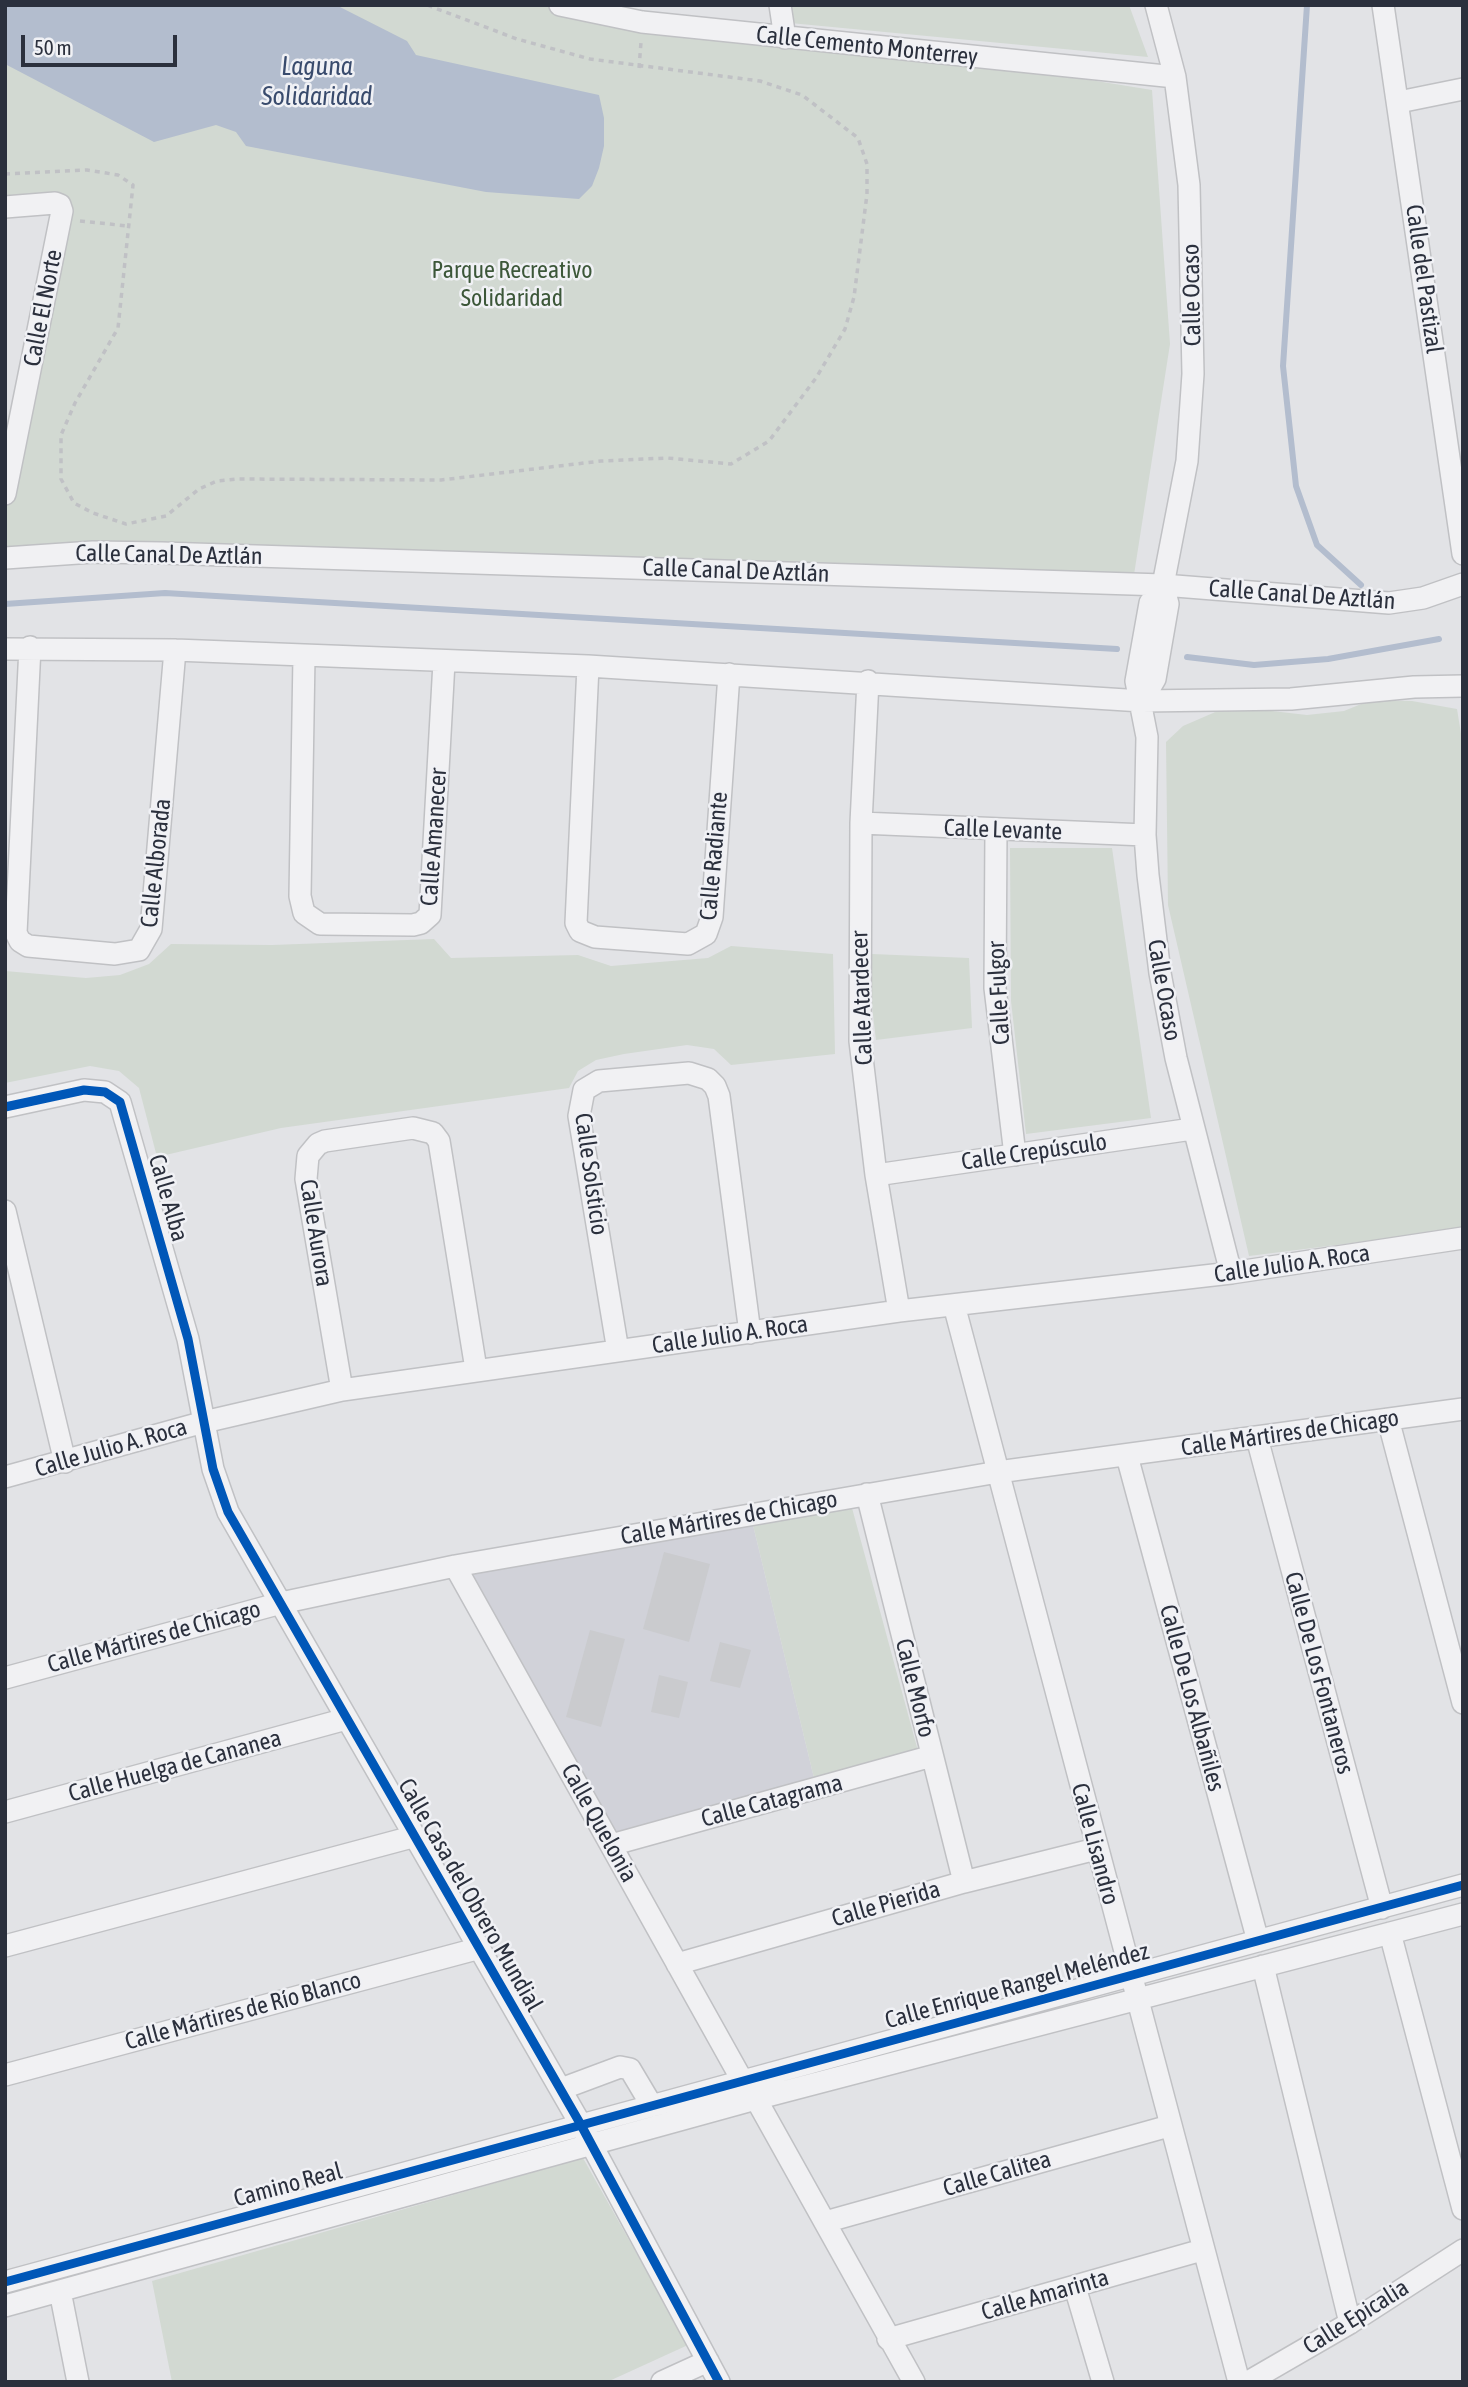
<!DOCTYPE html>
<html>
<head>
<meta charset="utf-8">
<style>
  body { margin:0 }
  #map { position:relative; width:1468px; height:2387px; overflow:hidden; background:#e2e3e6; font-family:"Asap Condensed",sans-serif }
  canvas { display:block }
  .frame { position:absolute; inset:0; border:7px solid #2b303d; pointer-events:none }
  .scale { position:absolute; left:21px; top:35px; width:156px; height:32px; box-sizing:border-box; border:4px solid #2b303d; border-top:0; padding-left:9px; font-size:21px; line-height:24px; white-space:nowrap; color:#2b303d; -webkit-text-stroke:5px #f0f1f5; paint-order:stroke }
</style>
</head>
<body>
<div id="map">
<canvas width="1468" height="2387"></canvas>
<div class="frame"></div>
<div class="scale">50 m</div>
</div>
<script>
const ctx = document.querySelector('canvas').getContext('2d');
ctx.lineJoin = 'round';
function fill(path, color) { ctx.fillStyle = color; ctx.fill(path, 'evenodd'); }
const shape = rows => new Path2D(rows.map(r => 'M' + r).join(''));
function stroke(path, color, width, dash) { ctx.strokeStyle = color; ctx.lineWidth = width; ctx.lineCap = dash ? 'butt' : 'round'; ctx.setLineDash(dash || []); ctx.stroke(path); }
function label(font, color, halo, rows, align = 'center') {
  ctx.font = font + ' "Asap Condensed",sans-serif'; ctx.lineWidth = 5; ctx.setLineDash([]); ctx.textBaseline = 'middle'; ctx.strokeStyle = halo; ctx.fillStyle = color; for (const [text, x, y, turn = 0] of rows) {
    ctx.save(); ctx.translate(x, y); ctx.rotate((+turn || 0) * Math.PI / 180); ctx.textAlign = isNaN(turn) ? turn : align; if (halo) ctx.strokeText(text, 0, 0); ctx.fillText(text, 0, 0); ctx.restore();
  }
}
const built = shape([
  [753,1525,814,1778,612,1834,465,1574]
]);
const green = shape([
  [5,5,560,5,898,49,1152,90,1170,344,1133,581,5,558,5,494,55,203,5,209],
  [790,5,1129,5,1148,57,790,23],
  [1371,700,1412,701,1457,709,1463,746,1463,1229,1249,1256,1168,905,1166,742,1183,726,1220,710,1253,704,1272,711,1307,715,1344,711],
  [1010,848,1112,848,1151,1118,1026,1134,1011,1001],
  [434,939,451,958,578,955,611,966,708,958,731,946,833,954,835,1054,731,1065,714,1049,687,1045,624,1054,596,1060,578,1071,569,1088,281,1128,157,1157,139,1088,119,1071,90,1066,5,1083,5,971,86,978,120,975,149,964,171,944,272,945],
  [872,954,969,958,972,1028,876,1040,871,998],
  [852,1508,918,1751,814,1778,753,1525],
  [583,2158,688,2345,607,2382,172,2382,152,2281]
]);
const water = shape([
  [5,5,336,5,407,41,416,55,599,95,604,118,604,146,599,168,592,186,579,199,486,192,246,146,236,132,216,125,154,142,5,64]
]);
const stream = shape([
  [1307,5,1283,366,1296,486,1317,545,1361,585],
  [5,604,165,593,1117,649],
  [1187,657,1254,665,1328,659,1439,639]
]);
const building = shape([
  [664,1552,710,1564,689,1642,643,1629],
  [590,1630,625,1639,601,1727,566,1717],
  [720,1642,751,1650,740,1688,710,1681],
  [659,1675,688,1682,679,1718,651,1712]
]);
const path = shape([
  [639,68,641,42],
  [5,174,87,170,118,175,133,185,118,328,75,403,61,435,61,479,74,503,93,513,126,524,166,516,199,489,217,481,238,479,441,480,601,461,667,458,731,464,769,441,816,378,845,329,854,297,867,194,867,164,858,138,802,95,760,81,590,59,517,39,427,5],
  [80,221,128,226]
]);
const minor = shape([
  [560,5,642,22,1175,77],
  [780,5,785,38],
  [1383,5,1463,554],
  [1399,102,1463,89],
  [5,207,55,203,60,205,62,211,5,494],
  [5,558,93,552,162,553,1163,585,1389,603,1423,598,1463,584],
  [1163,585,1150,603,1136,681,1147,737,1145,835,1148,875,1160,973,1176,1058,1231,1273],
  [30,647,16,933,20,941,28,946,115,954,139,950,151,929,175,650],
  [5,649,175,650,588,666,1142,701,1291,699,1414,687,1463,686],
  [304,656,300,896,304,913,320,924,413,925,421,923,430,915,444,662],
  [588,666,576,923,580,931,595,937,688,944,706,934,712,917,729,674],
  [868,681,861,823,860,1041,876,1175,899,1311],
  [1142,701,1155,679,1168,604,1163,585,1187,461,1193,374,1189,185,1175,77,1156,5],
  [861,823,1145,835],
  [996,830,995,988,1015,1155],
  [5,1107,84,1090,105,1092,120,1102,188,1339,213,1469,228,1512,581,2125,719,2382],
  [876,1175,1192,1129],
  [5,1211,65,1462],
  [954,1305,1239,2382],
  [618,1351,579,1116,584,1090,599,1081,689,1073,708,1079,715,1086,719,1096,750,1333],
  [342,1390,306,1179,308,1156,318,1144,325,1141,413,1128,433,1133,439,1141,476,1369],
  [1388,1419,1463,1703],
  [1257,1438,1382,1908],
  [1127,1456,1258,1941],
  [5,1477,204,1422,342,1390,899,1311,1231,1273,1463,1238],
  [867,1494,964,1882],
  [455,1566,742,2080],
  [5,1678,281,1603,455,1566,998,1472,1463,1409],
  [5,1812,346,1719],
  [611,1845,932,1756],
  [1390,1933,1463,2209],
  [5,1946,412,1837],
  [677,1964,964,1882,1096,1849],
  [1263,1966,1350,2323],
  [5,2075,480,1948],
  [561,2089,620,2067,630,2069,652,2106],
  [756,2099,914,2382],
  [825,2222,1169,2126],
  [5,2282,1463,1885],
  [1075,2287,1103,2382],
  [60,2291,78,2382],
  [5,2306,756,2099,1463,1914],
  [888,2339,1202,2250],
  [662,2382,708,2361],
  [1248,2382,1350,2323,1463,2250]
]);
const cycleway = shape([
  [5,1107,84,1090,105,1092,120,1102,188,1339,213,1469,228,1512,581,2125,719,2382],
  [5,2282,1463,1885]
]);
const streetNames = [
  ["Calle Cemento Monterrey",867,46,6],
  ["Calle del Pastizal",1424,279,82],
  ["Calle Ocaso",1192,295,-91],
  ["Calle El Norte",43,308,-79],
  ["Calle Canal De Aztlán",169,555,1],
  ["Calle Canal De Aztlán",736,571,2],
  ["Calle Canal De Aztlán",1302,595,4],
  ["Calle Levante",1003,830,2],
  ["Calle Amanecer",434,837,-86],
  ["Calle Radiante",714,856,-85],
  ["Calle Alborada",156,863,-84],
  ["Calle Ocaso",1164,990,80],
  ["Calle Fulgor",999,993,-93],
  ["Calle Atardecer",862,998,-92],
  ["Calle Crepúsculo",1034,1152,-8],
  ["Calle Solsticio",591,1174,82],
  ["Calle Alba",168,1198,74],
  ["Calle Aurora",316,1233,81],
  ["Calle Julio A. Roca",1292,1264,-8],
  ["Calle Julio A. Roca",730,1335,-8],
  ["Calle Mártires de Chicago",1290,1433,-8],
  ["Calle Julio A. Roca",111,1448,-16],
  ["Calle Mártires de Chicago",729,1518,-10],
  ["Calle Mártires de Chicago",154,1637,-15],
  ["Calle De Los Fontaneros",1319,1673,75],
  ["Calle Morfo",915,1688,76],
  ["Calle De Los Albañiles",1192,1698,75],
  ["Calle Huelga de Cananea",175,1766,-15],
  ["Calle Catagrama",772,1801,-15],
  ["Calle Quelonia",599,1823,61],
  ["Calle Lisandro",1095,1844,75],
  ["Calle Casa del Obrero Mundial",470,1895,60],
  ["Calle Pierida",886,1904,-16],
  ["Calle Enrique Rangel Meléndez",1017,1986,-15],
  ["Calle Mártires de Río Blanco",243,2011,-15],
  ["Calle Calitea",997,2174,-16],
  ["Camino Real",288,2185,-15],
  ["Calle Amarinta",1045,2295,-16],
  ["Calle Epicalia",1356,2317,-32]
];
const parkNames = [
  ["Parque Recreativo",512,270],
  ["Solidaridad",512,298]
];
const waterNames = [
  ["Laguna",317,67],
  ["Solidaridad",317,97]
];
fill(built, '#d1d2d9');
fill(green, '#d2d9d2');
fill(water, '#b3bdce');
stroke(stream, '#b3bdce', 6);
fill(building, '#cacbce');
stroke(minor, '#c0c1c4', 24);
stroke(path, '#c0c1c5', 3.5, [5, 5]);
stroke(minor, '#f1f1f3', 21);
stroke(cycleway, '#0057b8', 9);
label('24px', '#2b303d', '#f0f1f5', streetNames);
label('24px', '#3c5739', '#f0f1f5', parkNames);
label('italic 26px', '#394b6d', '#f0f1f5', waterNames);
</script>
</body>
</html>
